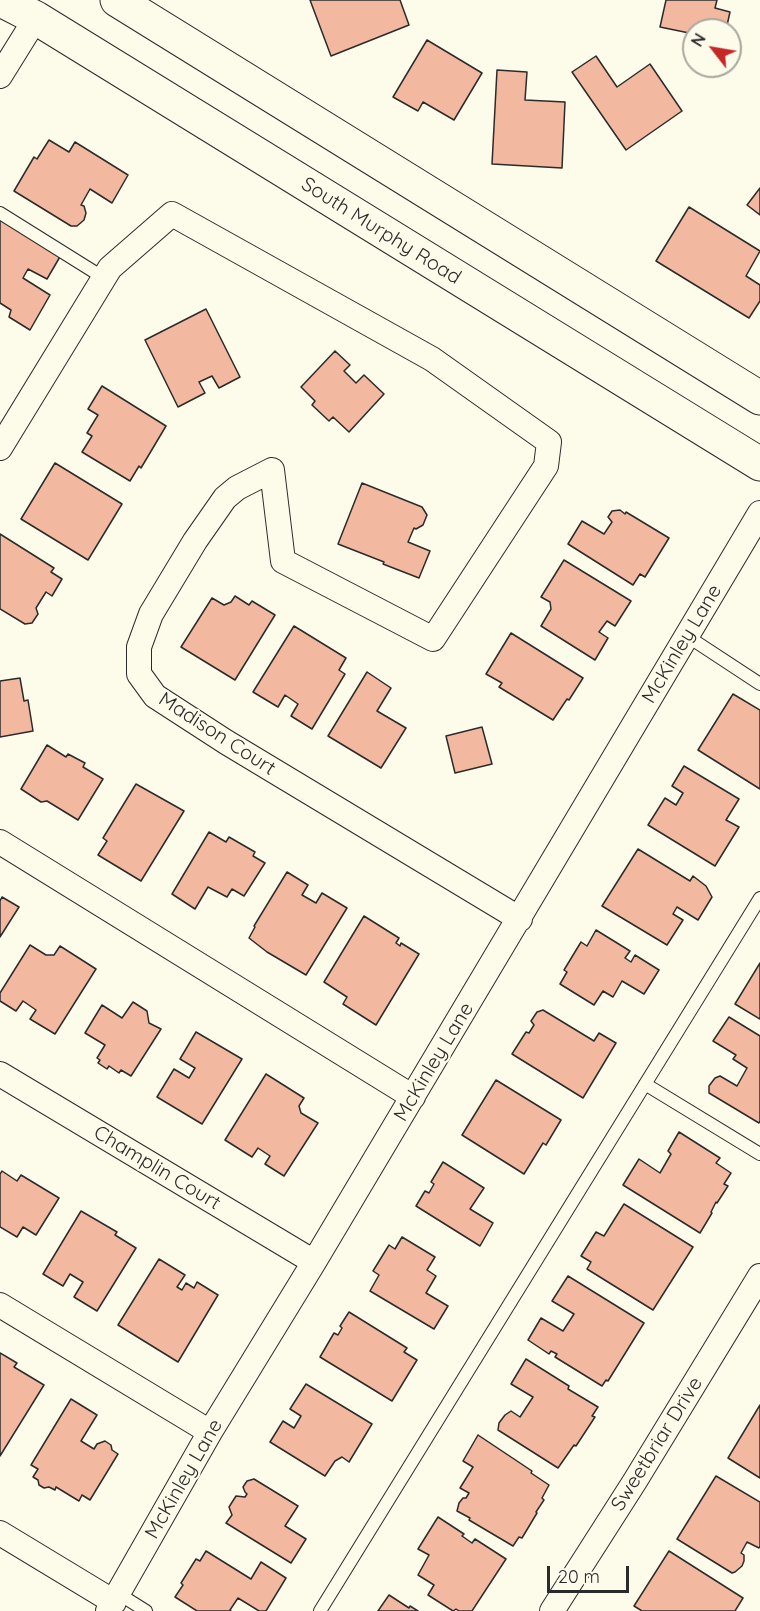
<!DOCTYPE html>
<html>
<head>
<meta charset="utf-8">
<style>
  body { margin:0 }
  #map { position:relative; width:760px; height:1611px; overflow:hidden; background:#fdfbea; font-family:Quicksand,sans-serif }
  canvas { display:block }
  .north { position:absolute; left:682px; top:18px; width:60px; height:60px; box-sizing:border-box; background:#fdfbea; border:2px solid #a9a89e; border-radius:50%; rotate:301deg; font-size:16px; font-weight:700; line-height:24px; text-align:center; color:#2b2b2b }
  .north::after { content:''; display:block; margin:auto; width:21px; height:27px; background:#c62828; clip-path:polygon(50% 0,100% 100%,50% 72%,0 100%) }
  .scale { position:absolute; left:547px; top:1566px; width:82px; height:27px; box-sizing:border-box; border:3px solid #2b2b2b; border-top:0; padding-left:8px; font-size:18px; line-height:21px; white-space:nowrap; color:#2b2b2b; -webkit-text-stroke:4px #fdfbea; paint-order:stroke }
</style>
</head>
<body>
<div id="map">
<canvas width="760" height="1611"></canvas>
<div class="north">N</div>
<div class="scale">20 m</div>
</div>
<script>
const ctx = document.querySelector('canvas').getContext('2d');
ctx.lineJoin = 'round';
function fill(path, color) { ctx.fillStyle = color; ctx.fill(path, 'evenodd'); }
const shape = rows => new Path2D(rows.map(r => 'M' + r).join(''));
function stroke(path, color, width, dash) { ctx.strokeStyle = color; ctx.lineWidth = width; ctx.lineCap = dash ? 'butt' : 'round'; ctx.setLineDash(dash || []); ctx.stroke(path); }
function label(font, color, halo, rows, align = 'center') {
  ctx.font = font + ' Quicksand,sans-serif'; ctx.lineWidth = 4.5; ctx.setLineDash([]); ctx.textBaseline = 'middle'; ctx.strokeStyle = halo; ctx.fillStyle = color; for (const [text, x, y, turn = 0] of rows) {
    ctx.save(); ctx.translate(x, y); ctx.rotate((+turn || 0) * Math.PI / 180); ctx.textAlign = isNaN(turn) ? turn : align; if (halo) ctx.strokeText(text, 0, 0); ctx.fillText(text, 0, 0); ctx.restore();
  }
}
const building = shape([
  [310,0,400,0,409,25,331,56,310,0],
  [666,0,717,0,715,8,730,12,726,30,694,30,694,34,660,27,666,0],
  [427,40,482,73,454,120,423,102,418,111,393,97,427,40],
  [596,56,617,87,650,64,682,111,626,150,572,72,596,56],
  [497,70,527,72,525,100,565,102,562,168,492,164,497,70],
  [49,140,69,152,75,142,128,175,112,203,90,189,81,205,84,206,86,213,84,220,77,226,71,226,14,191,34,157,37,159,49,140],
  [760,188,760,215,747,205,760,188],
  [689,207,760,251,746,276,760,285,760,301,749,318,656,261,689,207],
  [0,219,61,255,47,279,28,269,23,278,50,295,30,330,9,317,11,310,0,303,0,219],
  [206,309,240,377,219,388,212,376,199,382,205,393,178,407,145,340,206,309],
  [335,351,350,365,344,371,356,383,364,375,384,394,349,432,333,417,329,421,312,405,315,401,301,387,335,351],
  [102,386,166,426,141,468,139,466,130,481,82,452,92,436,87,433,98,415,88,409,102,386],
  [55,463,122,504,88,560,21,519,55,463],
  [362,483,422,507,427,515,423,525,416,529,414,528,408,542,430,551,419,578,383,564,384,562,338,544,362,483],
  [620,510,625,514,626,512,669,538,645,577,640,574,633,585,568,544,582,521,604,534,612,522,608,517,612,511,620,510],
  [0,534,54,568,51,572,62,579,52,596,46,592,36,608,38,614,32,623,25,624,0,609,0,534],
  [564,560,631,601,615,626,607,621,599,632,608,638,595,660,541,626,551,609,550,602,541,597,564,560],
  [235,596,249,605,252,601,275,615,235,680,181,647,212,598,224,605,231,602,235,596],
  [294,626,346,658,339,670,345,674,312,729,291,716,298,704,285,695,278,707,253,692,294,626],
  [511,633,583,678,569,700,567,699,553,720,499,687,502,683,486,674,511,633],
  [367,672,391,688,377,711,406,728,381,768,328,736,367,672],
  [20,678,24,701,28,700,33,731,0,737,0,681,20,678],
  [733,694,760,710,760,789,698,750,733,694],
  [482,727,492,764,455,773,446,736,482,727],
  [47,745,66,757,68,754,85,763,83,767,103,779,78,820,47,801,41,802,21,789,47,745],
  [684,766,739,799,726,820,739,827,715,866,648,825,665,798,676,805,683,793,672,786,684,766],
  [136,784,184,811,141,881,98,855,107,841,103,838,136,784],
  [209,832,226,842,229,837,255,852,253,856,265,863,244,896,232,889,227,897,208,887,195,909,172,894,209,832],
  [638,849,690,881,693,876,706,886,712,897,698,920,677,907,673,914,683,920,667,945,602,906,638,849],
  [287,872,308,885,302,895,316,903,322,893,347,908,306,975,267,952,249,938,255,927,254,926,287,872],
  [2,897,19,907,0,937,0,901,2,897],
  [364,916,399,938,396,943,400,946,401,943,419,954,376,1025,343,1004,347,997,324,982,364,916],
  [596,930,630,951,625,958,631,962,635,955,659,970,644,994,622,981,613,997,603,991,594,1005,560,984,567,972,564,970,581,942,587,946,596,930],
  [30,945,46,955,54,955,60,946,96,969,55,1034,30,1019,36,1010,23,1001,16,1011,0,1001,0,993,30,945],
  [760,963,760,1019,735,1004,760,963],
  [133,1002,147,1011,149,1023,161,1029,131,1076,121,1070,119,1073,109,1066,107,1069,98,1063,100,1060,97,1058,105,1045,85,1033,102,1005,122,1018,133,1002],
  [543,1010,594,1041,599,1033,616,1043,583,1098,512,1054,526,1032,529,1033,534,1025,531,1021,537,1012,543,1010],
  [729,1017,760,1036,760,1121,759,1123,709,1093,709,1086,715,1078,720,1076,737,1086,747,1068,733,1059,736,1055,713,1041,729,1017],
  [196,1032,242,1059,202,1124,157,1097,174,1069,189,1078,195,1068,180,1059,196,1032],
  [266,1074,304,1098,299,1106,301,1113,318,1123,284,1176,265,1164,270,1156,258,1148,252,1157,225,1140,266,1074],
  [496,1080,561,1120,546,1145,543,1143,524,1174,462,1135,496,1080],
  [679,1132,720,1158,716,1163,731,1173,724,1184,728,1186,717,1203,716,1202,711,1212,712,1213,700,1233,623,1185,639,1159,660,1173,671,1154,668,1151,679,1132],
  [443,1162,484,1188,470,1209,493,1223,480,1246,416,1206,425,1191,429,1193,434,1184,431,1182,443,1162],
  [2,1171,17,1181,21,1175,59,1198,36,1235,23,1227,17,1237,0,1227,0,1174,2,1171],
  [624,1204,693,1247,653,1310,587,1269,591,1262,581,1256,596,1232,604,1236,624,1204],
  [81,1211,117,1232,115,1235,136,1248,97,1311,74,1297,83,1282,70,1274,63,1286,43,1274,81,1211],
  [402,1237,435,1257,427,1270,436,1276,426,1293,448,1306,434,1329,370,1291,379,1275,373,1271,389,1245,395,1249,402,1237],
  [159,1259,185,1275,177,1287,182,1290,186,1283,194,1288,197,1282,218,1295,178,1362,118,1325,159,1259],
  [568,1276,644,1323,608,1381,606,1380,602,1386,555,1357,557,1354,551,1351,549,1354,528,1340,541,1318,563,1331,574,1314,552,1301,568,1276],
  [349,1312,407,1348,404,1352,417,1360,392,1401,320,1357,334,1333,338,1335,342,1328,340,1326,349,1312],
  [0,1353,17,1363,14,1367,44,1385,0,1456,0,1353],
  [526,1359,569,1386,568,1389,598,1407,592,1416,595,1417,576,1446,574,1445,558,1468,498,1430,499,1423,505,1415,511,1411,520,1417,533,1397,511,1384,526,1359],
  [306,1384,372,1424,349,1462,342,1457,335,1461,325,1476,270,1442,283,1421,294,1428,301,1416,290,1409,306,1384],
  [71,1399,97,1415,81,1441,94,1449,97,1444,105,1441,111,1445,112,1450,118,1454,90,1500,82,1495,79,1501,56,1487,55,1490,49,1487,44,1488,39,1485,38,1480,33,1477,38,1469,31,1465,71,1399],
  [760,1405,760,1478,728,1458,760,1405],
  [478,1435,532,1471,531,1473,549,1485,542,1498,544,1500,536,1512,537,1513,522,1538,519,1537,513,1546,469,1520,470,1518,457,1511,459,1503,463,1498,466,1498,469,1493,460,1488,473,1467,463,1461,478,1435],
  [716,1476,760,1502,760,1546,759,1548,747,1542,741,1553,744,1555,744,1561,742,1566,735,1572,732,1573,677,1539,716,1476],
  [254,1479,298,1506,285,1526,306,1539,291,1563,226,1523,232,1515,229,1507,236,1496,245,1497,247,1494,245,1492,243,1487,247,1481,254,1479],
  [438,1517,464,1534,462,1536,472,1543,475,1539,506,1559,472,1611,459,1611,456,1609,453,1611,428,1595,434,1585,418,1575,429,1555,418,1549,438,1517],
  [206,1551,251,1579,261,1562,286,1578,266,1611,259,1611,238,1598,230,1610,231,1611,197,1611,175,1597,183,1585,181,1583,196,1559,200,1561,206,1551],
  [669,1551,743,1598,735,1611,642,1611,634,1606,669,1551],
  [389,1595,409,1608,410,1606,418,1611,378,1611,389,1595]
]);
const lane = shape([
  [0,213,104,278],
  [687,636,760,684],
  [645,1084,760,1154],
  [119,1594,146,1611],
  [320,1611,760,898]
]);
const street = shape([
  [0,76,36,18],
  [0,448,110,268,172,214,432,359,549,442,546,466,433,639,283,561,272,470,237,488,225,498,195,541,151,614,139,647,139,674,155,696,226,742,520,919],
  [0,842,413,1097],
  [0,1074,314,1262],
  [0,1305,210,1432],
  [0,1533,114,1602],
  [108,1611,210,1432,314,1262,760,513],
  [552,1611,635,1481,760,1276]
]);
const secondary = shape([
  [1,0,36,18,760,464],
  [117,0,760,398]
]);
const streetNames = [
  ["South Murphy Road",381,231,32],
  ["McKinley Lane",682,644,-59],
  ["Madison Court",217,734,33],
  ["McKinley Lane",434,1062,-59],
  ["Champlin Court",157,1168,31],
  ["Sweetbriar Drive",657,1444,-58],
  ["McKinley Lane",184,1479,-60]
];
fill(building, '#f2b8a0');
stroke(building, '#2b2b2b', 1.5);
stroke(lane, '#2b2b2b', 14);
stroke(street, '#2b2b2b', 26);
stroke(secondary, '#2b2b2b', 35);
stroke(lane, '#fdfbea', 12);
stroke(street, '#fdfbea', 24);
stroke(secondary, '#fdfbea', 33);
label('20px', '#2b2b2b', '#fdfbea', streetNames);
</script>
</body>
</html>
